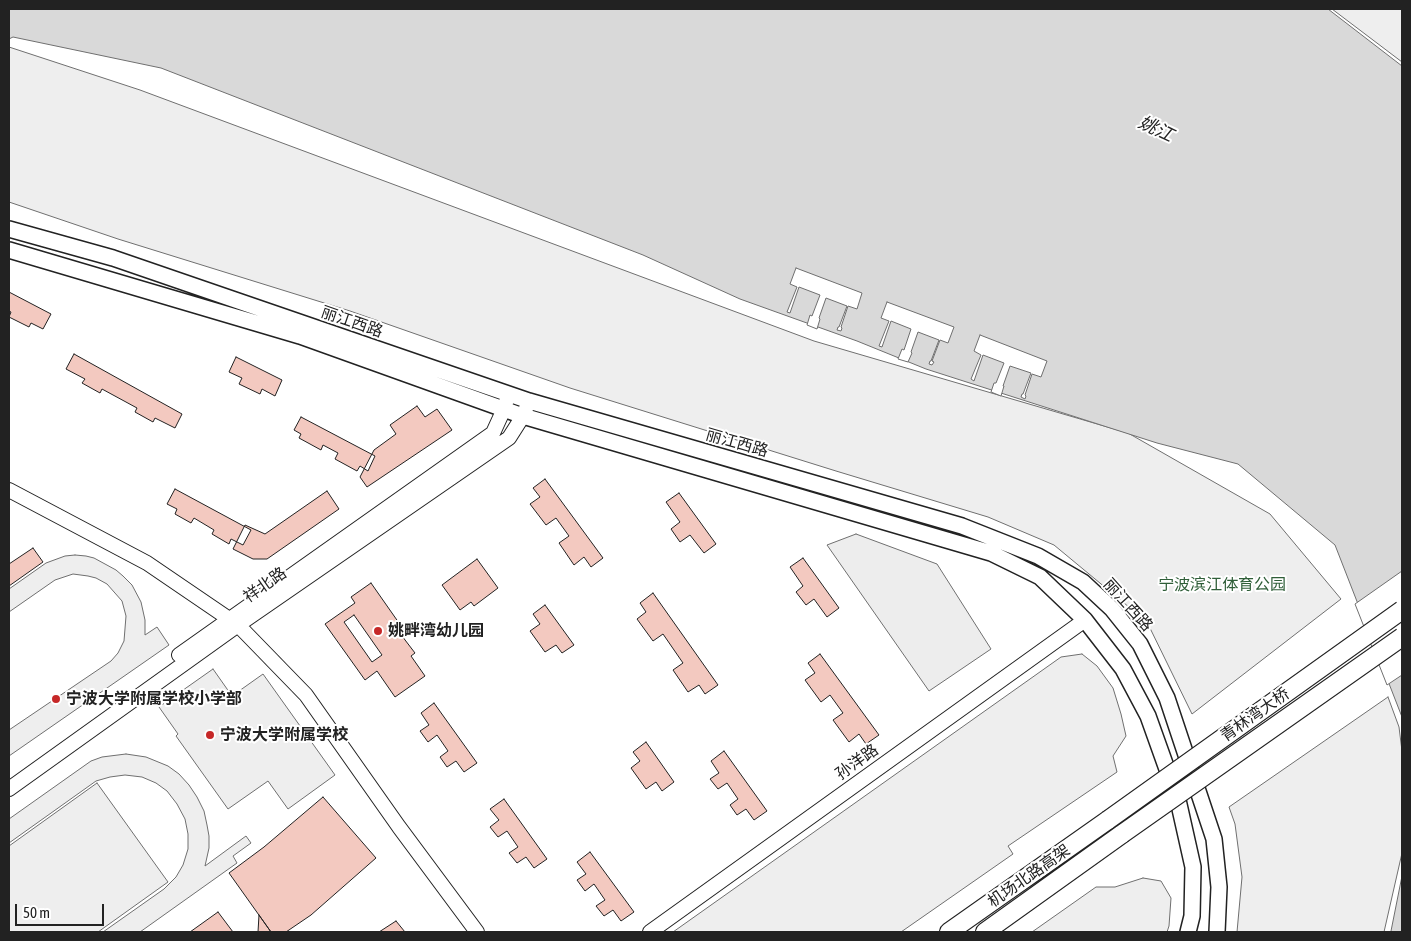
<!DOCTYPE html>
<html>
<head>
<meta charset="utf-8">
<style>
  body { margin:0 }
  #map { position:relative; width:1411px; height:941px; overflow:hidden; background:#fff; font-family:"Asap Condensed",sans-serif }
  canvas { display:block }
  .frame { position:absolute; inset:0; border:10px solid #222; pointer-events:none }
  .scale { position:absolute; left:15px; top:904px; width:89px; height:22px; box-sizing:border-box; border:2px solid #222; border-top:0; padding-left:6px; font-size:15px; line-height:18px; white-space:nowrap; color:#222; -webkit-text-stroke:4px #fff; paint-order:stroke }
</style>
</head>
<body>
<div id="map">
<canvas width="1411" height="941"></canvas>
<div class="frame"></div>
<div class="scale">50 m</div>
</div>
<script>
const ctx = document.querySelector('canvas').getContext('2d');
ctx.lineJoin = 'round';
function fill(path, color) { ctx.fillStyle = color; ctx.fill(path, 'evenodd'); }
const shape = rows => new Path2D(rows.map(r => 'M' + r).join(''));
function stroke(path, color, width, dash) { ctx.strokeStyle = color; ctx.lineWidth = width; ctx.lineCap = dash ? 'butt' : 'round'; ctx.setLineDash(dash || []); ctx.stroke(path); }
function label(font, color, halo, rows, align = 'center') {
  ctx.font = font + ' "Asap Condensed","Noto Sans SC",sans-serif'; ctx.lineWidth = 4; ctx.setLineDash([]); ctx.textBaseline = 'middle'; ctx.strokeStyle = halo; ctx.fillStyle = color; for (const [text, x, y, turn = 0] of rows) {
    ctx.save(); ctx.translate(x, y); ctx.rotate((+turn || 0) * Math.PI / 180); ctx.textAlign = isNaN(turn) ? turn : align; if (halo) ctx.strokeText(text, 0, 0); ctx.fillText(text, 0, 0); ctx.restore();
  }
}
const green = shape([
  [1332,9,1402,9,1402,62,1332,9],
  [9,47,140,90,814,341,1128,433,1270,514,1341,599,1192,714,1147,622,1054,545,988,517,836,471,570,388,350,311,118,239,9,202,9,47],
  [75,555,86,556,94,558,116,570,123,576,132,585,141,602,145,620,145,635,157,627,169,645,9,756,9,730,111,661,118,653,124,641,126,616,122,601,107,584,96,578,88,576,73,574,55,580,9,612,9,589,46,563,65,556,75,555],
  [1082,654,1097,666,1113,688,1121,714,1126,736,1113,756,1117,772,1008,846,1013,854,901,932,673,932,1061,657,1082,654],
  [213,669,232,696,263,674,335,775,288,809,268,781,228,809,176,736,178,734,159,707,213,669],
  [1388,697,1399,727,1402,751,1402,853,1384,932,1237,932,1242,877,1235,824,1229,807,1388,697],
  [126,754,146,757,168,766,179,774,189,785,197,797,204,811,207,825,209,836,209,848,205,866,246,836,251,843,233,856,237,863,140,932,103,932,164,889,176,877,183,865,188,849,188,834,185,819,177,804,167,791,156,783,142,777,125,775,110,777,96,781,9,843,9,819,91,761,102,757,126,754],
  [97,783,168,882,98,932,9,932,9,846,97,783],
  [1143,878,1161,881,1171,898,1169,926,1167,932,1032,932,1096,887,1115,887,1143,878]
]);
const parking = shape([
  [856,534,937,564,991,649,929,691,827,545,856,534]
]);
const water = shape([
  [9,9,1328,9,1402,66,1402,717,1335,545,1238,464,1157,443,926,369,857,341,740,299,643,255,161,68,13,37,9,39,9,9],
  [1402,876,1402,932,1391,932,1391,931,1402,876]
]);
const pier = shape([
  [796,268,862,293,857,309,848,306,841,327,842,328,841,331,837,330,838,327,839,327,847,306,826,298,819,318,820,319,817,329,807,325,810,315,812,316,820,295,799,287,790,313,787,312,797,287,790,284,796,268],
  [887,302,954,327,948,343,940,340,932,361,934,362,932,365,929,364,930,361,931,361,939,340,918,332,911,352,912,353,908,362,898,359,902,349,904,350,911,329,891,321,882,347,879,346,889,321,881,318,887,302],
  [980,335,1047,361,1041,377,1032,374,1025,395,1026,396,1025,399,1021,397,1022,394,1023,394,1031,373,1010,366,1003,386,1004,386,1001,396,991,392,994,383,996,383,1004,363,983,355,974,381,971,379,981,355,974,351,980,335],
  [1402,571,1402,675,1387,685,1355,604,1402,571]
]);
const building = shape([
  [9,292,51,314,43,329,31,323,29,327,9,317,11,312,9,311,9,292],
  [74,354,182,414,175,428,155,418,153,422,135,412,137,408,102,389,100,393,82,383,85,379,66,369,74,354],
  [236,357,282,380,275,396,262,389,260,394,239,384,242,378,229,372,236,357],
  [417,406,425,417,437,409,452,430,367,487,360,477,374,450,396,434,390,425,417,406],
  [301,417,375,456,368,471,360,466,357,471,335,459,338,453,323,445,321,450,299,438,301,434,294,430,301,417],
  [545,479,603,558,591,567,584,557,574,565,559,543,569,536,556,518,546,525,530,504,540,497,533,488,545,479],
  [175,489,251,530,243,545,231,539,229,544,212,534,214,530,194,518,191,523,175,514,177,509,167,504,175,489],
  [327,491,339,509,267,559,253,559,233,549,245,525,265,534,327,491],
  [679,493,716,544,704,553,690,535,680,542,671,529,680,522,666,502,679,493],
  [33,548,43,562,9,586,9,564,33,548],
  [803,558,839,608,827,617,814,599,806,605,796,592,803,586,790,567,803,558],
  [477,559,498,588,474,606,471,602,460,610,442,585,477,559],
  [371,583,406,633,402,636,415,653,411,656,425,676,395,697,377,671,365,680,325,624,355,603,351,597,371,583],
  [354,615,382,655,372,662,344,622,354,615],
  [653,593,718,685,705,694,699,685,688,692,673,670,683,663,663,634,653,641,637,619,646,612,640,603,653,593],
  [545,605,574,645,562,653,556,645,545,652,530,631,540,624,533,614,545,605],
  [820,654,879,735,866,744,859,734,849,742,833,720,843,713,830,695,821,702,805,680,815,673,808,663,820,654],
  [434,703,477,763,464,772,456,761,447,767,440,757,448,751,437,735,428,742,420,731,429,725,421,713,434,703],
  [646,742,674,782,662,791,656,782,646,789,631,768,640,761,633,752,646,742],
  [724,751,767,811,754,820,746,809,737,815,730,805,738,799,727,783,718,789,710,779,719,773,711,761,724,751],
  [323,797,376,858,311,915,286,932,271,932,229,873,264,847,323,797],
  [504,799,547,859,534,868,526,857,517,863,509,853,518,847,507,831,498,837,490,827,499,820,490,809,504,799],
  [590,852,634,912,621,921,613,910,604,916,596,906,605,900,594,884,585,891,577,880,586,874,577,862,590,852],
  [218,912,233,932,190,932,218,912],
  [259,915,271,932,258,932,259,915],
  [396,921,405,932,379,932,396,921]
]);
const tertiary = shape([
  [9,490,147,563,238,625,306,695,399,827,477,932],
  [179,655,493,433,504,409,507,399],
  [9,789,238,625,509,438,523,416,529,401],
  [650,932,1085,620]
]);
const secondary = shape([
  [9,229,113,258,529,401,962,526,1038,556,1083,582,1112,609,1140,644,1167,698,1214,839,1219,887,1217,932],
  [9,250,300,336,523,416,991,553,1040,577,1085,620,1123,669,1148,716,1178,800,1193,867,1192,916,1188,932]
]);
const trunk = shape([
  [949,932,1108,820],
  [985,932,1122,834]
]);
const trunkBridge = shape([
  [1108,820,1402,610],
  [1122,834,1402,637]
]);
const markers = [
  [378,631,5,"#c62828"],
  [56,699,5,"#c62828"],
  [210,735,5,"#c62828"]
];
const streetNames = [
  ["丽江西路",352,322,19],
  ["丽江西路",737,443,16],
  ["祥北路",265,585,-35],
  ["丽江西路",1128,605,48],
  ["青林湾大桥",1255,715,-35],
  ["孙洋路",857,762,-36],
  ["机场北路高架",1029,876,-35]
];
const parkNames = [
  ["宁波滨江体育公园",1222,585]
];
const poiNames = [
  ["姚畔湾幼儿园",388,631],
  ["宁波大学附属学校小学部",66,699],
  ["宁波大学附属学校",220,735]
];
const waterNames = [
  ["姚江",1156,129,25]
];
fill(green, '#eee');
stroke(green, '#6f6f6f', 1);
fill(parking, '#ededed');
stroke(parking, '#6f6f6f', 1);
fill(water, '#d9d9d9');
stroke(water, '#6f6f6f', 1);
fill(pier, '#fff');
stroke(pier, '#6f6f6f', 1);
fill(building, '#f3c9c0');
stroke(building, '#222', 1);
stroke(tertiary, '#222', 16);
stroke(secondary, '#222', 18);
stroke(trunk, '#222', 20);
stroke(tertiary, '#fff', 14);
stroke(secondary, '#fff', 15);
stroke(trunk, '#fff', 18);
stroke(trunkBridge, '#222', 20, []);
stroke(trunkBridge, '#fff', 18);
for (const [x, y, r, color] of markers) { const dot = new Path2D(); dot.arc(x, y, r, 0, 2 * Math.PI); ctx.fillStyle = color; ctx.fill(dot); stroke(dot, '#fff', 2); }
label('16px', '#222', '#fff', streetNames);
label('16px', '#2f5e38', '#fff', parkNames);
label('bold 16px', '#222', '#fff', poiNames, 'left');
label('italic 18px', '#222', '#fff', waterNames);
</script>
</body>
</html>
